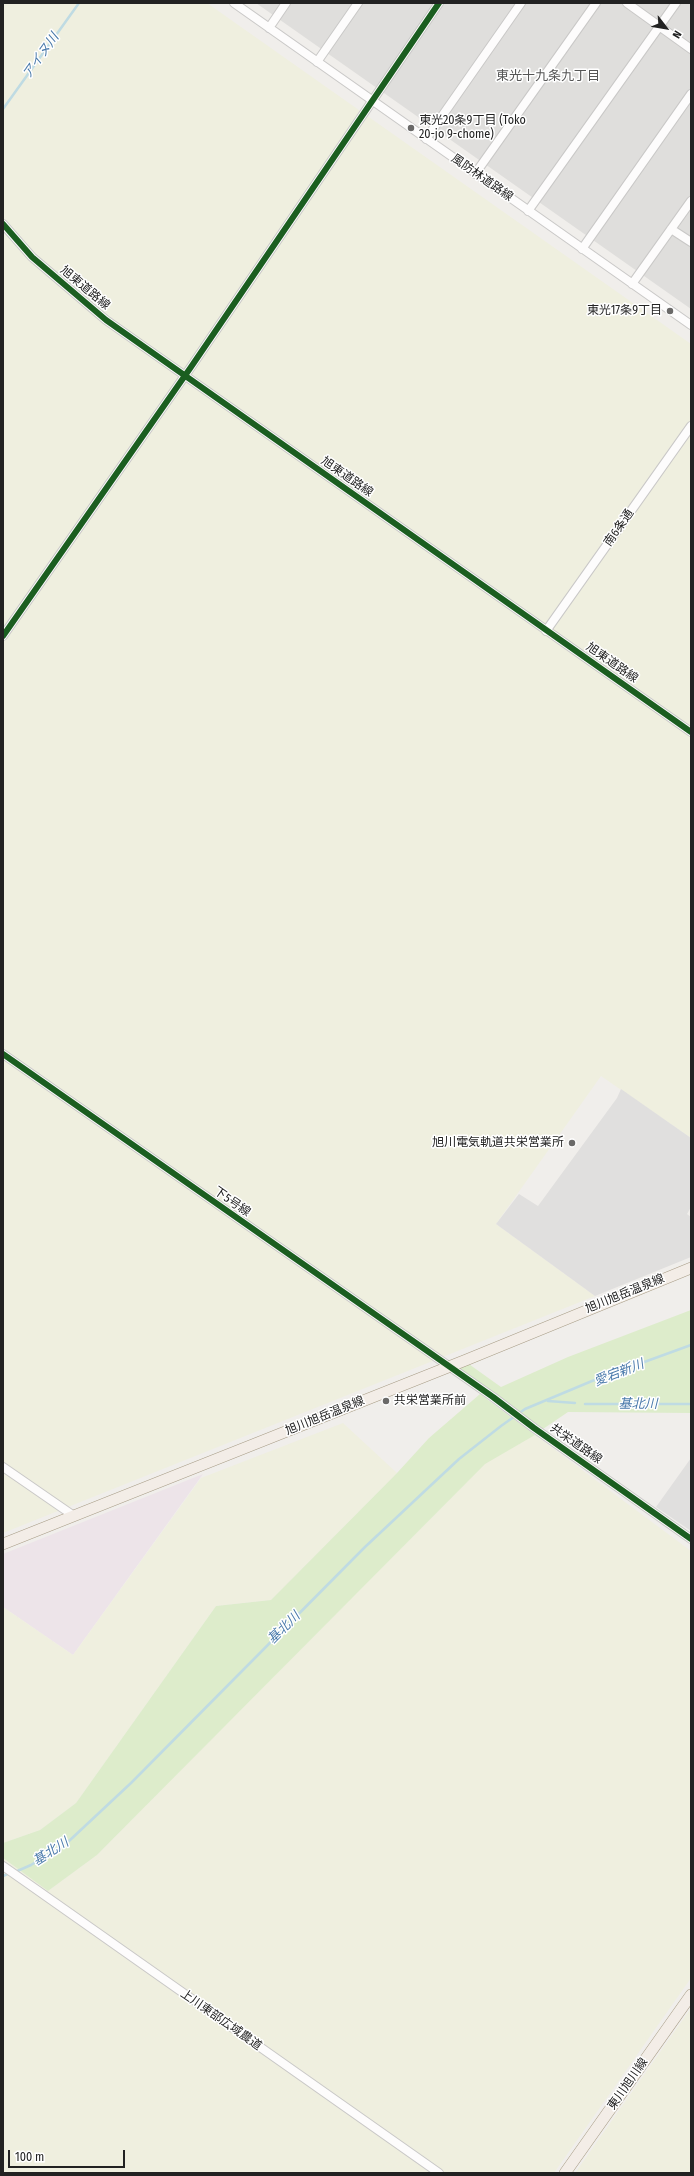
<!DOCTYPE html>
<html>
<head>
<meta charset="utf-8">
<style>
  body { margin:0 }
  #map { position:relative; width:694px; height:2176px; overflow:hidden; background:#f0eeeb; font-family:"Fira Sans Condensed",sans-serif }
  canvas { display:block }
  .frame { position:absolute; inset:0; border:4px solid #222; pointer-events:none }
  .north { position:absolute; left:646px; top:8px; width:40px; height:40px; -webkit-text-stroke:3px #fff; paint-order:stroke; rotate:121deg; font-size:11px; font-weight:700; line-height:16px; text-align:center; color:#222 }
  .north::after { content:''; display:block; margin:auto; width:14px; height:18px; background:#222; clip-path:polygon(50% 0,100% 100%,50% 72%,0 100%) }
  .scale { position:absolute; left:8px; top:2150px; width:117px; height:18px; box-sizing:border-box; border:2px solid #222; border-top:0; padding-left:5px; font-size:12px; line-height:14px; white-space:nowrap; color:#222; -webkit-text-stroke:3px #fff; paint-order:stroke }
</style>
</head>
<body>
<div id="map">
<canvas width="694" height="2176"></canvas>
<div class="frame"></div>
<div class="north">N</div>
<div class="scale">100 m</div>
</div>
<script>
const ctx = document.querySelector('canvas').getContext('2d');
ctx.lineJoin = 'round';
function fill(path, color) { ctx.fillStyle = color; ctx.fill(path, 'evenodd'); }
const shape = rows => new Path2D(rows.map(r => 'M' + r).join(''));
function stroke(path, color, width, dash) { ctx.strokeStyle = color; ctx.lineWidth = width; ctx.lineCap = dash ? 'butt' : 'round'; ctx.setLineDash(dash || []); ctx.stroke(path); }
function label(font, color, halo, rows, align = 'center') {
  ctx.font = font + ' "Fira Sans Condensed","Noto Sans JP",sans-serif'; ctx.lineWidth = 3; ctx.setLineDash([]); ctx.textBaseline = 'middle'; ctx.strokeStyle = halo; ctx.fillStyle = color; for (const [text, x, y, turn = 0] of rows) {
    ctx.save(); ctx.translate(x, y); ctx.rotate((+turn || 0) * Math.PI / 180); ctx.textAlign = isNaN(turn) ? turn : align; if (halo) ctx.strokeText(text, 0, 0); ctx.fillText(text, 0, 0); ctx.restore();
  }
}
const residential = shape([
  [256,3,691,3,691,309]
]);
const industrial = shape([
  [203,1474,73,1655,3,1607,3,1554]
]);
const farmland = shape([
  [3,3,207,3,691,344,691,1138,601,1076,496,1224,595,1296,3,1533],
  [343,1423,397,1473,271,1600,216,1606,76,1803,40,1830,3,1843,3,1607,73,1655,201,1478],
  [535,1435,691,1551,691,1978,554,2173,3,2173,3,1858,48,1891,97,1855,485,1463],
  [691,2008,691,2173,575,2173]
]);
const grass = shape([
  [691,1310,691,1413,568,1412,543,1429,456,1366,466,1362,501,1387,568,1357],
  [480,1394,535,1435,485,1464,97,1855,48,1891,3,1858,3,1843,40,1830,76,1803,216,1606,271,1600,397,1473,429,1438]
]);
const parking = shape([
  [621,1089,691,1138,691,1207,687,1214,691,1217,691,1257,595,1296,496,1224,519,1194,538,1206,617,1098],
  [691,1458,691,1531,656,1507]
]);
const stream = shape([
  [3,109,79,3],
  [548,1401,575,1403],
  [585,1404,691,1404],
  [15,1872,31,1865,69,1841,131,1783,365,1547,459,1459,501,1426,525,1409,592,1381,691,1345],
  [3,1876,10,1873]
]);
const minor = shape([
  [234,3,691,325],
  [627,3,691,49],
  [269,28,286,3],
  [317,62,358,3],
  [426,139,521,3],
  [475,174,596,3],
  [528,211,676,3],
  [3,224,32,257,106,320,691,732],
  [671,229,691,242],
  [582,249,691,94],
  [632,284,691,201],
  [546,631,691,426],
  [3,636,191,367,439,3],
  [3,1054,493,1397,534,1428,691,1539],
  [3,1467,74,1516],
  [3,1866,439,2173]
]);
const major = shape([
  [3,1544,466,1360,691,1268],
  [565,2173,691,1995]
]);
const cycleway = shape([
  [3,224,32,257,106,320,691,732],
  [3,636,191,367,439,3],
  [3,1054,493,1397,534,1428,691,1539]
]);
const markers = [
  [411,128,4,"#6a6968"],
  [670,311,4,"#6a6968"],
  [572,1143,4,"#6a6968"],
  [386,1401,4,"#6a6968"]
];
const poiNames = [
  ["東光20条9丁目 (Toko",419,121],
  ["20-jo 9-chome)",419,135],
  ["東光17条9丁目",662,311,"right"],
  ["旭川電気軌道共栄営業所",564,1143,"right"],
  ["共栄営業所前",394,1401]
];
const streetNames = [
  ["風防林道路線",482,178,35],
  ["旭東道路線",85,288,40],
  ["旭東道路線",347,477,35],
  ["南6条通",619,528,-55],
  ["旭東道路線",612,663,35],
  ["下5号線",232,1202,35],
  ["旭川旭岳温泉線",625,1294,-22],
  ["旭川旭岳温泉線",325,1416,-22],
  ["共栄道路線",576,1444,35],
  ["上川東部広域農道",221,2020,35],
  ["東川旭川線",628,2084,-55]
];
const waterNames = [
  ["アイヌ川",41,56,-55],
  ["愛宕新川",619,1373,-21],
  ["基北川",638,1404],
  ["基北川",284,1628,-45],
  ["基北川",51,1852,-33]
];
const neighbourhoodNames = [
  ["東光十九条九丁目",548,76]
];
fill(residential, '#dfdedc');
fill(industrial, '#ede4e9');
fill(farmland, '#efefdf');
fill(grass, '#ddeccb');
fill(parking, '#e0dfde');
stroke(stream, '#bfdbe3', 2.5);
stroke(minor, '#c9c8c7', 10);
stroke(major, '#a79c86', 12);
stroke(minor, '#fdfcfc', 8);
stroke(major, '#f3ede7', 11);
stroke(cycleway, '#1b5e20', 6);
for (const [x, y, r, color] of markers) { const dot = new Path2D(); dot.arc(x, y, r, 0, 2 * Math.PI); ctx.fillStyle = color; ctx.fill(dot); stroke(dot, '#fff', 1.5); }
label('12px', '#222', '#fff', poiNames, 'left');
label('12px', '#222', '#fff', streetNames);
label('italic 13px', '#4a7aab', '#fff', waterNames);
label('13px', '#555', '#fff', neighbourhoodNames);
</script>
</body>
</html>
